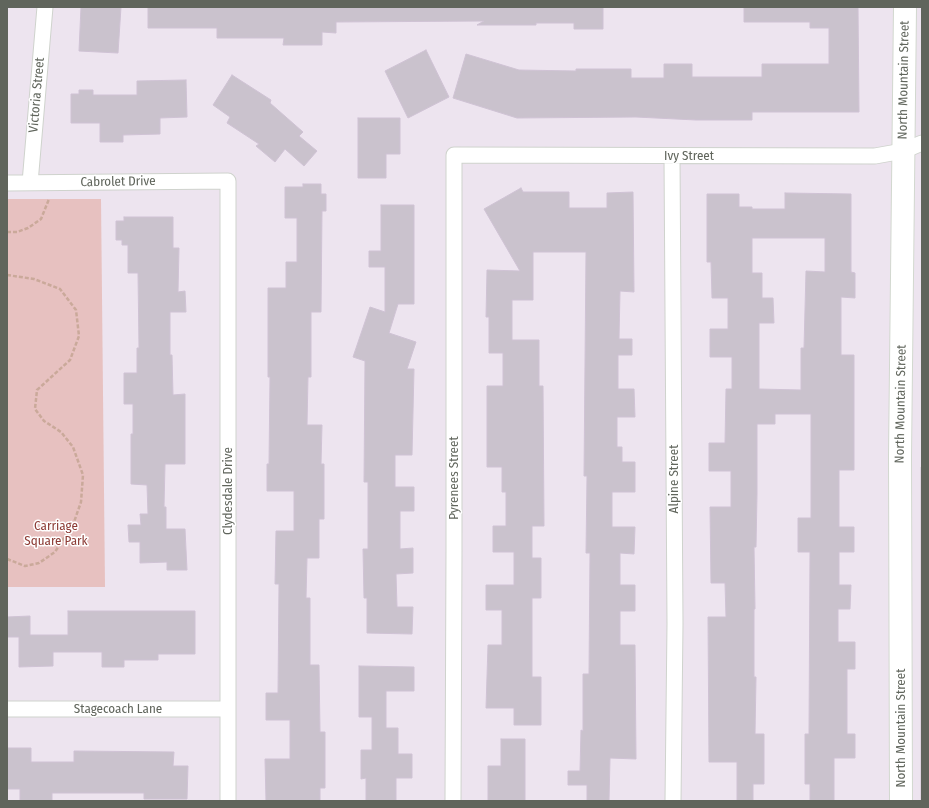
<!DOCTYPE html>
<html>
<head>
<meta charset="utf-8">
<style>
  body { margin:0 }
  #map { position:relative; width:929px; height:808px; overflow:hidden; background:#ede4ef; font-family:"Fira Sans Condensed",sans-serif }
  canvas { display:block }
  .frame { position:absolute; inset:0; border:8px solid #60655c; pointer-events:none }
</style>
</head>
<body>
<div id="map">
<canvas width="929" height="808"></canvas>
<div class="frame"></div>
</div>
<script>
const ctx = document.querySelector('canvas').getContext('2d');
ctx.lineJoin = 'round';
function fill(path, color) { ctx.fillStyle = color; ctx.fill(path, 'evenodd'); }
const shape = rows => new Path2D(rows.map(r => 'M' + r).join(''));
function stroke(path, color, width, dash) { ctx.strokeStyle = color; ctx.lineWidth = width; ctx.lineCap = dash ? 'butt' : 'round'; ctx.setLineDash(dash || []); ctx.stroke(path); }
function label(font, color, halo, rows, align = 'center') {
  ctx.font = font + ' "Fira Sans Condensed",sans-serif'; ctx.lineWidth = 3; ctx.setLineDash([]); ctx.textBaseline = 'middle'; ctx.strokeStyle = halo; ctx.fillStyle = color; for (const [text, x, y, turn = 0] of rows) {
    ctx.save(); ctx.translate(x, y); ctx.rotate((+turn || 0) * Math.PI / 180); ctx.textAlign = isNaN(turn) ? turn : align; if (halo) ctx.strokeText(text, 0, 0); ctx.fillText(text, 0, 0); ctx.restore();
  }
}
const education = shape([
  [920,467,922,467,922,801,920,801]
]);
const green = shape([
  [7,199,101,199,105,587,7,587]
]);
const building = shape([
  [81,7,121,7,118,53,79,51,81,7],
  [148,7,603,7,603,29,574,29,574,23,536,23,536,25,477,25,484,21,336,22,336,33,322,32,322,45,283,45,284,38,217,38,217,28,148,28,148,7],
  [744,7,858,7,859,112,752,112,752,120,696,120,636,117,517,118,453,98,466,54,519,70,576,71,576,69,631,69,631,78,664,78,664,64,692,64,692,77,762,77,762,64,829,64,829,28,810,28,810,22,744,22,744,7],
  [426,50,449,97,408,118,385,71,426,50],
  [232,75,271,100,270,103,303,132,299,136,317,151,304,166,285,149,275,162,256,146,259,144,227,123,230,117,213,105,232,75],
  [186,80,187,117,160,118,160,134,123,135,123,142,100,142,100,123,71,123,71,94,79,94,79,90,93,90,93,95,137,95,137,81,186,80],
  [358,118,400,118,400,154,386,154,386,178,358,178,358,118],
  [303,184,321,184,321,194,326,194,326,211,322,211,321,312,311,312,311,377,308,377,307,425,322,425,321,464,324,464,324,519,319,519,319,558,307,558,306,598,310,598,310,665,319,665,320,732,325,732,325,788,320,788,320,801,266,801,265,759,290,759,290,720,266,720,266,693,278,693,279,584,275,584,276,531,294,531,294,491,267,491,267,464,269,464,270,377,268,377,268,288,286,288,286,262,297,262,297,218,285,218,285,187,303,187,303,184],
  [521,188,523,192,569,192,569,208,607,208,607,193,633,192,634,292,620,291,619,339,632,339,632,355,618,355,618,389,634,389,635,417,617,417,617,447,622,447,622,462,635,462,635,492,612,492,612,527,635,527,634,554,620,553,620,585,635,585,635,611,620,611,620,645,635,645,636,759,610,758,609,801,587,801,587,785,568,785,568,771,580,771,581,730,583,731,583,674,589,674,590,553,586,553,587,476,584,476,586,252,533,252,533,300,512,300,512,340,539,340,539,386,543,386,544,526,532,526,532,558,541,558,541,598,532,598,532,677,541,677,541,725,514,725,514,708,486,708,488,645,502,645,502,610,486,610,486,585,514,585,514,552,493,552,493,526,506,526,506,492,502,492,502,467,487,467,487,386,503,386,503,353,489,353,489,317,486,317,487,270,520,271,484,209,521,188],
  [785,193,851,194,851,272,855,273,855,298,841,297,841,355,854,355,854,470,839,470,839,527,854,527,854,552,839,552,839,585,851,585,850,609,838,609,838,642,855,642,855,669,847,669,847,734,855,734,855,758,834,758,834,801,810,801,810,784,805,784,805,734,809,734,810,552,798,552,798,518,811,518,811,414,775,414,775,424,757,424,757,494,756,547,754,547,755,609,754,609,754,677,756,677,755,734,764,734,764,784,753,784,753,801,737,801,737,762,709,762,708,617,726,617,725,583,711,583,710,507,731,507,731,471,709,471,709,443,725,443,726,389,732,389,732,357,710,357,710,329,728,329,728,298,712,298,711,262,707,262,707,194,739,194,739,207,752,207,752,209,785,209,785,193],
  [752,238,825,238,825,272,806,271,804,348,801,348,801,390,759,389,759,323,774,323,773,298,762,298,762,273,752,273,752,238],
  [381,205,414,205,414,304,398,304,389,333,416,342,407,369,414,369,412,455,395,455,395,487,414,487,414,511,400,511,400,549,413,548,413,573,396,574,397,607,413,607,412,634,367,633,367,598,364,598,363,549,368,549,368,482,364,482,365,361,353,357,370,307,385,312,385,267,369,267,369,251,381,251,381,205],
  [124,217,173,217,173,248,179,248,178,292,185,291,186,312,170,312,170,355,172,355,173,395,185,394,185,464,165,464,164,507,166,507,166,529,185,529,187,570,167,570,167,562,140,563,140,542,129,542,128,525,141,525,140,514,148,514,147,485,131,484,131,434,133,434,133,404,124,404,124,373,137,373,137,348,139,348,138,273,128,273,128,245,122,245,122,240,116,240,116,221,124,221,124,217],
  [68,611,195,611,195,654,158,654,158,660,124,660,124,667,102,667,102,652,53,652,53,666,19,667,19,637,7,637,7,617,30,616,30,635,68,635,68,611],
  [359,666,414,667,414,691,386,691,386,728,398,728,398,754,412,754,412,778,396,778,396,801,366,801,366,778,361,779,361,750,372,750,372,717,359,717,359,666],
  [501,739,525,739,525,801,488,801,488,766,501,766,501,739],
  [7,748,31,748,31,762,74,762,74,751,174,752,173,766,188,766,187,799,144,799,144,793,52,793,52,801,20,801,20,789,7,789,7,748]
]);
const path = shape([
  [7,232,17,232,28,228,41,219,49,199],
  [7,275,34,279,60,289,76,310,79,336,70,360,37,390,35,409,44,421,61,432,73,447,83,475,81,502,74,522,55,552,39,563,25,566,7,559]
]);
const street = shape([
  [672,156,675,624,673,801],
  [7,183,228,181,228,801],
  [30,183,45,7],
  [7,709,228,709],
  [453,801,454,550,454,155,875,156,903,151,922,143]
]);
const secondary = shape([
  [901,801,900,456,905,7]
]);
const streetNames = [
  ["North Mountain Street",904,80,-89],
  ["Victoria Street",37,95,-85],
  ["Ivy Street",689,156],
  ["Cabrolet Drive",118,182,-1],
  ["North Mountain Street",901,404,-89],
  ["Pyrenees Street",454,478,-90],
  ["Alpine Street",674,479,-90],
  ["Clydesdale Drive",228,491,-90],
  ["Stagecoach Lane",118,709],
  ["North Mountain Street",901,728,-90]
];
const parkNames = [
  ["Carriage",56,526],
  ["Square Park",56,541]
];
fill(education, '#dfd5e1');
fill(green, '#e7c1c0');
fill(building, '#cac2cd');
stroke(building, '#cfc2d4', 1);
stroke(street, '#cfd3cd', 17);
stroke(secondary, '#d2d8cf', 24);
stroke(path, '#caa99a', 2.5, [4, 2]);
stroke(street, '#fff', 15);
stroke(secondary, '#fff', 22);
label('13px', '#60655c', '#fff', streetNames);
label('13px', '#8c3b35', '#fff', parkNames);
</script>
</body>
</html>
